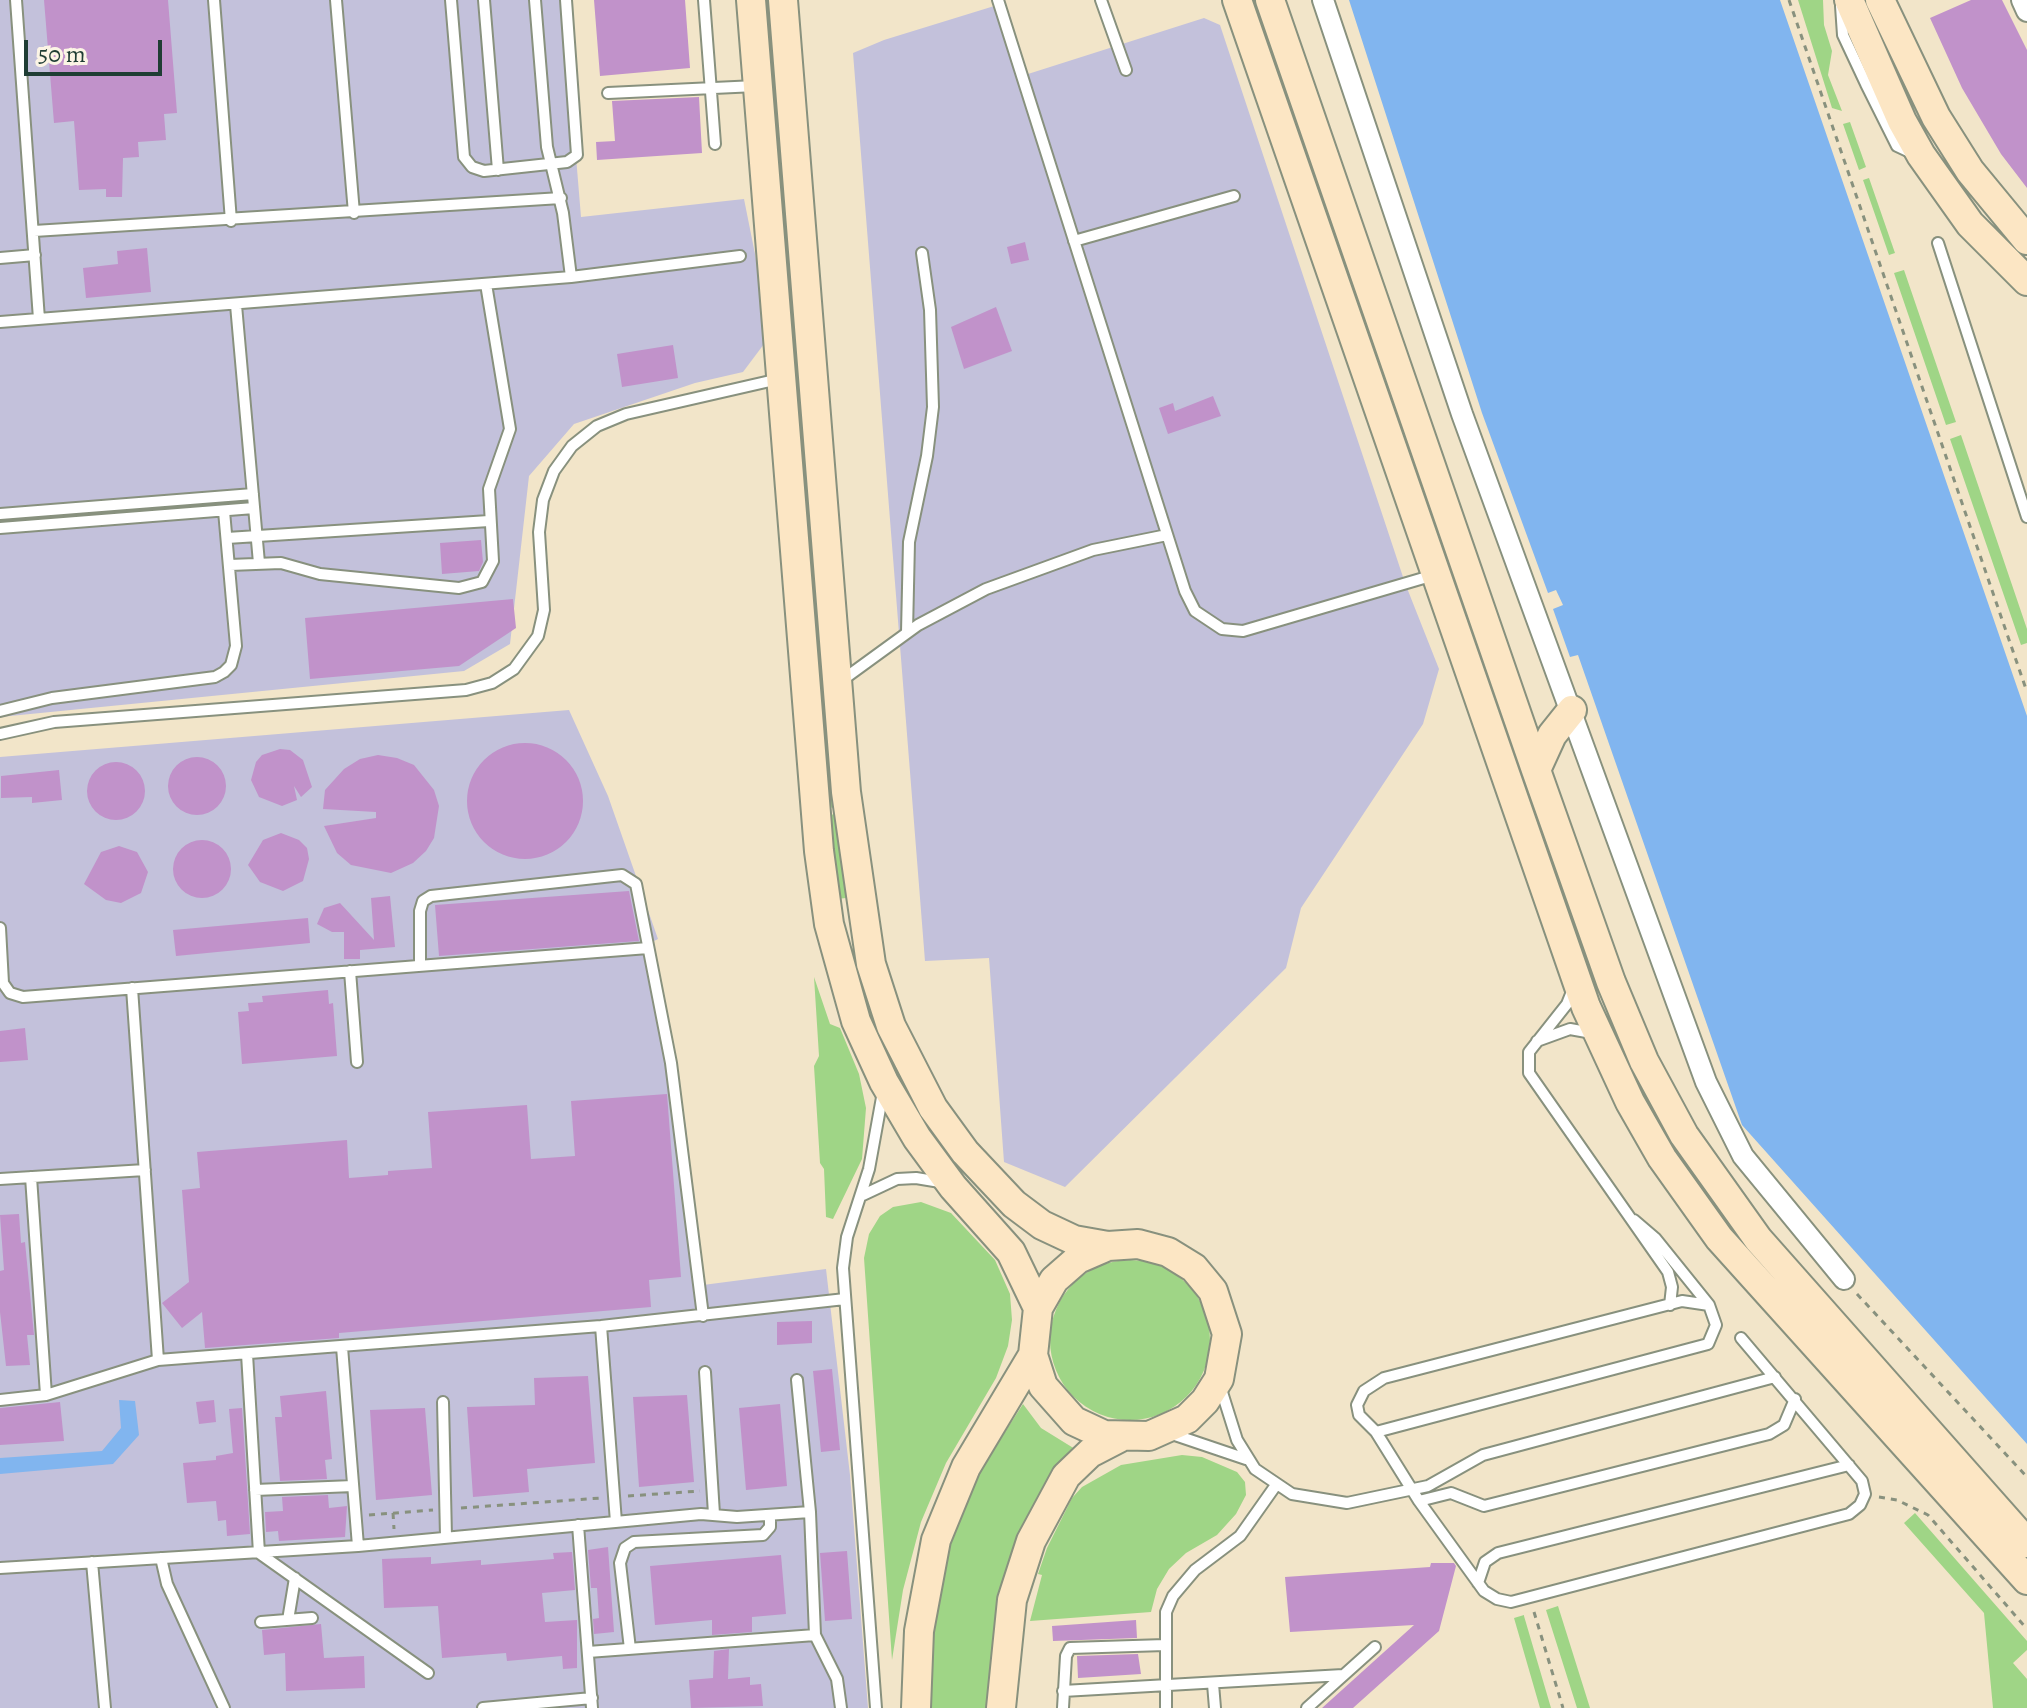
<!DOCTYPE html>
<html>
<head>
<meta charset="utf-8">
<style>
  body { margin:0 }
  #map { position:relative; width:2027px; height:1708px; overflow:hidden; background:#f2e5c9; font-family:Alegreya,serif }
  canvas { display:block }
  .scale { position:absolute; left:24px; top:40px; width:138px; height:36px; box-sizing:border-box; border:4px solid #1f3d34; border-top:0; padding-left:10px; font-size:24px; line-height:28px; white-space:nowrap; color:#1f3d34; -webkit-text-stroke:6px #fcf5e5; paint-order:stroke }
</style>
</head>
<body>
<div id="map">
<canvas width="2027" height="1708"></canvas>
<div class="scale">50 m</div>
</div>
<script>
const ctx = document.querySelector('canvas').getContext('2d');
ctx.lineJoin = 'round';
function fill(path, color) { ctx.fillStyle = color; ctx.fill(path, 'evenodd'); }
const shape = rows => new Path2D(rows.map(r => 'M' + r).join(''));
function stroke(path, color, width, dash) { ctx.strokeStyle = color; ctx.lineWidth = width; ctx.lineCap = dash ? 'butt' : 'round'; ctx.setLineDash(dash || []); ctx.stroke(path); }
const industrial = shape([
  [0,0,563,0,581,217,744,199,766,309,764,344,743,372,695,383,574,424,529,476,510,644,464,671,0,717],
  [1004,3,1028,74,1204,18,1220,25,1405,583,1439,669,1423,724,1301,908,1286,968,1065,1187,1004,1162,989,958,925,961,853,53,884,40],
  [569,710,608,796,658,939,652,942,686,1127,703,1285,826,1269,850,1475,868,1708,0,1708,0,757]
]);
const green = shape([
  [762,0,773,0,778,71,768,72],
  [1249,0,1259,0,1555,858,1547,861],
  [1798,0,1823,0,1824,25,1832,51,1828,75,1842,111,1832,108],
  [779,77,787,183,783,184,777,182,769,78],
  [1850,122,1866,167,1859,170,1843,124],
  [1869,178,1895,253,1889,255,1863,180],
  [1904,270,1956,422,1946,425,1894,273],
  [788,303,798,303,806,412,796,412],
  [806,419,815,539,805,540,797,420],
  [1961,435,2027,629,2027,643,2021,645,1950,439],
  [816,546,826,670,816,671,806,547],
  [827,677,837,807,828,808,817,678],
  [838,814,846,898,836,899,828,815],
  [814,977,830,1024,840,1028,859,1074,866,1108,862,1159,833,1219,826,1217,824,1169,820,1163,814,1066,819,1056],
  [921,1202,951,1213,995,1260,1010,1294,1012,1320,1008,1346,996,1378,946,1463,921,1522,903,1590,892,1660,864,1258,869,1234,880,1216,893,1207],
  '1050 1340a80 80 0 1 1 160 0a80 80 0 1 1-160 0Z',
  [1023,1404,1041,1428,1075,1449,1051,1474,1023,1527,997,1617,989,1708,928,1708,932,1635,952,1534,974,1480],
  [1182,1455,1202,1457,1237,1472,1245,1482,1246,1495,1236,1514,1217,1535,1186,1553,1169,1569,1157,1589,1151,1612,1030,1621,1042,1575,1038,1574,1047,1548,1072,1498,1082,1487,1121,1465],
  [1915,1513,2027,1641,2027,1650,2013,1663,2027,1679,2027,1708,1993,1708,1984,1613,1904,1523],
  [1558,1606,1590,1708,1577,1708,1546,1610],
  [1524,1615,1524,1616,1551,1708,1540,1708,1514,1618]
]);
const water = shape([
  [1349,0,1780,0,2027,716,2027,1444,1742,1125,1578,655,1570,657,1553,609,1563,605,1556,590,1548,593,1482,413],
  [119,1400,135,1401,139,1435,113,1464,0,1474,0,1458,102,1451,121,1428]
]);
const building = shape([
  [44,0,168,0,177,113,164,114,166,140,138,142,139,157,123,158,122,197,106,197,106,189,79,190,74,121,54,123],
  [594,0,685,0,690,68,600,76],
  [1971,0,2002,0,2027,50,2027,188,2001,154,1962,88,1930,18],
  [699,97,702,153,597,160,596,142,615,141,612,101],
  [1025,242,1029,260,1011,264,1007,247],
  [147,248,151,292,86,298,83,268,118,264,117,251],
  [996,307,1012,351,964,369,951,327],
  [673,345,678,378,622,387,617,354],
  [1213,396,1221,416,1168,434,1159,408,1173,403,1175,411],
  [481,540,483,562,479,571,442,574,440,543],
  [513,599,516,628,459,666,310,679,305,618],
  '467 801a58 58 0 1 1 116 0a58 58 0 1 1-116 0Z',
  [280,749,290,750,303,760,312,787,301,797,294,786,297,800,282,806,259,797,251,780,256,762,262,755],
  [378,755,397,758,414,765,434,790,439,806,434,838,426,851,413,863,391,873,351,865,337,853,324,826,376,818,376,812,323,809,325,790,344,769,360,759],
  '168 786a29 29 0 1 1 58 0a29 29 0 1 1-58 0Z',
  '87 791a29 29 0 1 1 58 0a29 29 0 1 1-58 0Z',
  [59,770,62,800,32,803,32,797,1,798,1,776],
  [281,833,299,840,307,848,309,859,303,881,283,891,260,882,248,865,263,840],
  '173 869a29 29 0 1 1 58 0a29 29 0 1 1-58 0Z',
  [119,846,137,852,148,872,141,893,121,903,106,900,84,884,101,852],
  [629,891,639,941,439,956,435,905],
  [390,896,395,947,360,950,360,959,344,959,344,932,332,932,317,924,324,908,340,903,374,940,371,898],
  [308,918,310,943,176,956,173,930],
  [328,990,329,1004,333,1003,337,1056,242,1064,238,1012,249,1011,248,1003,263,1002,262,996],
  [25,1028,28,1060,0,1062,0,1031],
  [667,1094,681,1277,649,1280,651,1307,339,1333,339,1338,205,1348,202,1312,182,1328,162,1303,189,1282,182,1190,200,1188,197,1152,347,1140,349,1178,388,1175,388,1171,432,1168,428,1112,527,1105,531,1159,575,1156,571,1101],
  [19,1214,21,1243,25,1242,34,1335,27,1335,30,1365,6,1366,0,1312,0,1271,4,1270,0,1215],
  [812,1321,812,1343,777,1345,777,1322],
  [832,1369,840,1450,821,1452,813,1371],
  [588,1376,595,1463,527,1469,529,1492,473,1497,467,1407,535,1405,534,1378],
  [326,1391,332,1459,325,1460,327,1479,280,1481,275,1417,282,1417,280,1396],
  [687,1395,694,1482,639,1487,633,1397],
  [214,1400,216,1422,199,1424,196,1402],
  [60,1402,64,1441,0,1445,0,1408],
  [780,1404,787,1486,746,1490,739,1408],
  [242,1408,250,1534,227,1536,226,1520,218,1521,216,1501,187,1503,183,1463,216,1460,216,1456,233,1453,229,1409],
  [425,1408,432,1495,376,1500,370,1410],
  [328,1495,329,1508,347,1506,345,1537,279,1541,278,1531,266,1532,265,1512,283,1511,282,1497],
  [608,1547,614,1632,594,1634,593,1619,599,1618,597,1588,591,1588,588,1550],
  [847,1551,852,1619,825,1621,820,1553],
  [572,1552,575,1590,542,1593,545,1622,577,1620,577,1668,563,1669,562,1656,507,1661,506,1653,442,1658,438,1606,384,1608,382,1559,431,1557,431,1564,481,1560,481,1565,554,1559,553,1553],
  [781,1555,786,1614,752,1617,752,1632,712,1635,712,1620,655,1625,650,1566],
  [1431,1563,1454,1563,1456,1566,1439,1631,1353,1708,1322,1708,1414,1625,1290,1632,1285,1577,1430,1567],
  [1136,1620,1137,1638,1053,1641,1052,1626],
  [321,1624,324,1658,364,1656,365,1688,286,1691,285,1653,264,1655,262,1630],
  [729,1649,728,1679,750,1677,750,1685,761,1684,763,1706,691,1708,689,1680,713,1678,714,1651],
  [1138,1654,1141,1674,1078,1678,1077,1656]
]);
const path = shape([
  [1789,0,2027,692],
  [1857,1294,2027,1477],
  [628,1496,700,1491],
  [1879,1497,1897,1500,1928,1515,2027,1629],
  [461,1508,601,1498],
  [393,1513,394,1529],
  [369,1515,433,1510],
  [1534,1612,1563,1708]
]);
const service = shape([
  [16,0,39,319],
  [214,0,231,221],
  [336,0,354,213],
  [451,0,464,157,472,167,484,171,567,162,577,155,566,0],
  [484,0,498,170],
  [535,0,547,147,563,213,571,277],
  [704,0,715,144],
  [998,0,1185,591,1195,611,1222,629,1243,631,1434,575],
  [1101,0,1126,70],
  [1841,6,1843,35,1866,84,1897,146,1914,154],
  [608,93,756,86],
  [34,231,561,198],
  [1074,241,1234,196],
  [1938,243,2027,517],
  [0,258,35,255],
  [236,305,259,563],
  [0,322,571,277,740,256],
  [0,514,253,494],
  [0,528,254,508],
  [227,538,489,521],
  [230,565,281,563,320,574,459,588,482,582,493,561,489,489,510,429,486,284],
  [907,632,909,542,927,456,933,407,930,310,922,253],
  [841,681,918,625,986,589,1093,550,1167,535],
  [0,711,52,698,215,677,224,672,231,665,236,646,224,511],
  [0,734,54,722,466,690,492,683,514,669,538,636,544,610,539,532,543,500,554,471,572,446,597,426,626,414,779,379],
  [0,928,3,983,10,993,23,997,648,948],
  [420,966,420,911,423,901,431,896,622,875,636,884,671,1063,703,1316],
  [350,971,357,1062],
  [132,988,158,1360],
  [1573,989,1567,1004,1529,1052,1529,1073,1668,1272,1672,1287,1670,1305],
  [1537,1041,1570,1029,1592,1033],
  [31,1177,46,1395],
  [0,1179,145,1170],
  [863,1195,897,1179,916,1178,940,1182],
  [1709,1305,1682,1301,1384,1378,1364,1391,1357,1405,1359,1415,1376,1432,1419,1501,1484,1591,1497,1599,1511,1602,1849,1514,1860,1505,1865,1494,1862,1481,1741,1338],
  [601,1326,616,1522],
  [342,1347,358,1546],
  [247,1354,259,1553,428,1673],
  [705,1372,714,1514],
  [797,1380,810,1512,815,1635,837,1679,841,1708],
  [1221,1389,1237,1440,1255,1469,1292,1494,1347,1503,1428,1486,1483,1455,1775,1377],
  [0,1400,46,1395,158,1360,601,1326,845,1299],
  [443,1402,446,1537],
  [1376,1432,1708,1344,1716,1325,1709,1305,1655,1238,1634,1220],
  [1172,1434,1246,1459],
  [255,1490,353,1486],
  [1419,1501,1451,1493,1484,1506,1769,1434,1784,1425,1795,1399],
  [578,1525,592,1708],
  [161,1558,167,1584,224,1708],
  [92,1562,105,1708],
  [0,1568,358,1546,701,1514,737,1517,810,1512],
  [1478,1583,1485,1562,1498,1553,1849,1465],
  [288,1620,295,1578],
  [261,1622,312,1618],
  [630,1649,620,1563,625,1548,634,1542,763,1535,770,1527,770,1515],
  [588,1652,815,1635],
  [1213,1684,1215,1708],
  [1063,1691,1343,1675],
  [483,1708,592,1698],
  [876,1708,843,1268,847,1237,869,1169,883,1092],
  [1063,1708,1066,1656,1070,1648,1165,1645],
  [1166,1708,1166,1612,1173,1596,1195,1570,1240,1536,1276,1485],
  [1307,1708,1375,1647]
]);
const minor = shape([
  [1323,0,1462,414,1706,1082,1743,1156,1844,1279],
  [2022,0,2027,11]
]);
const secondary = shape([
  [751,0,819,851,829,924,856,1021,884,1082,917,1138,953,1187,1011,1252,1038,1308],
  [783,0,846,792,871,964,891,1026,933,1108,965,1152,1014,1204,1042,1225,1074,1240,1108,1246,1138,1244,1168,1252,1194,1268,1213,1291,1227,1334,1219,1379,1205,1401,1187,1419,1149,1436,1104,1435,1074,1421,1043,1386,1033,1355,1038,1308,1054,1280,1078,1259,1108,1246],
  [1237,0,1586,1007,1630,1102,1662,1158,1719,1238,2027,1580],
  [1270,0,1536,770,1611,982,1644,1061,1684,1135,1758,1239,2027,1543],
  [1849,0,1902,121,1921,155,1970,224,2027,281],
  [1880,0,1936,117,1970,171,2027,240],
  [1536,770,1552,735,1572,710],
  [916,1708,919,1631,936,1540,966,1467,1033,1355],
  [1001,1708,1012,1600,1031,1541,1066,1476,1090,1453,1119,1438]
]);
fill(industrial, '#c3c1db');
fill(green, '#9fd586');
fill(water, '#81b5ef');
fill(building, '#c192ca');
stroke(service, '#88917e', 14);
stroke(minor, '#88917e', 24);
stroke(secondary, '#88917e', 32);
stroke(path, '#88917e', 3, [6, 6]);
stroke(service, '#fff', 10);
stroke(minor, '#fff', 20);
stroke(secondary, '#fce6c4', 28);
</script>
</body>
</html>
